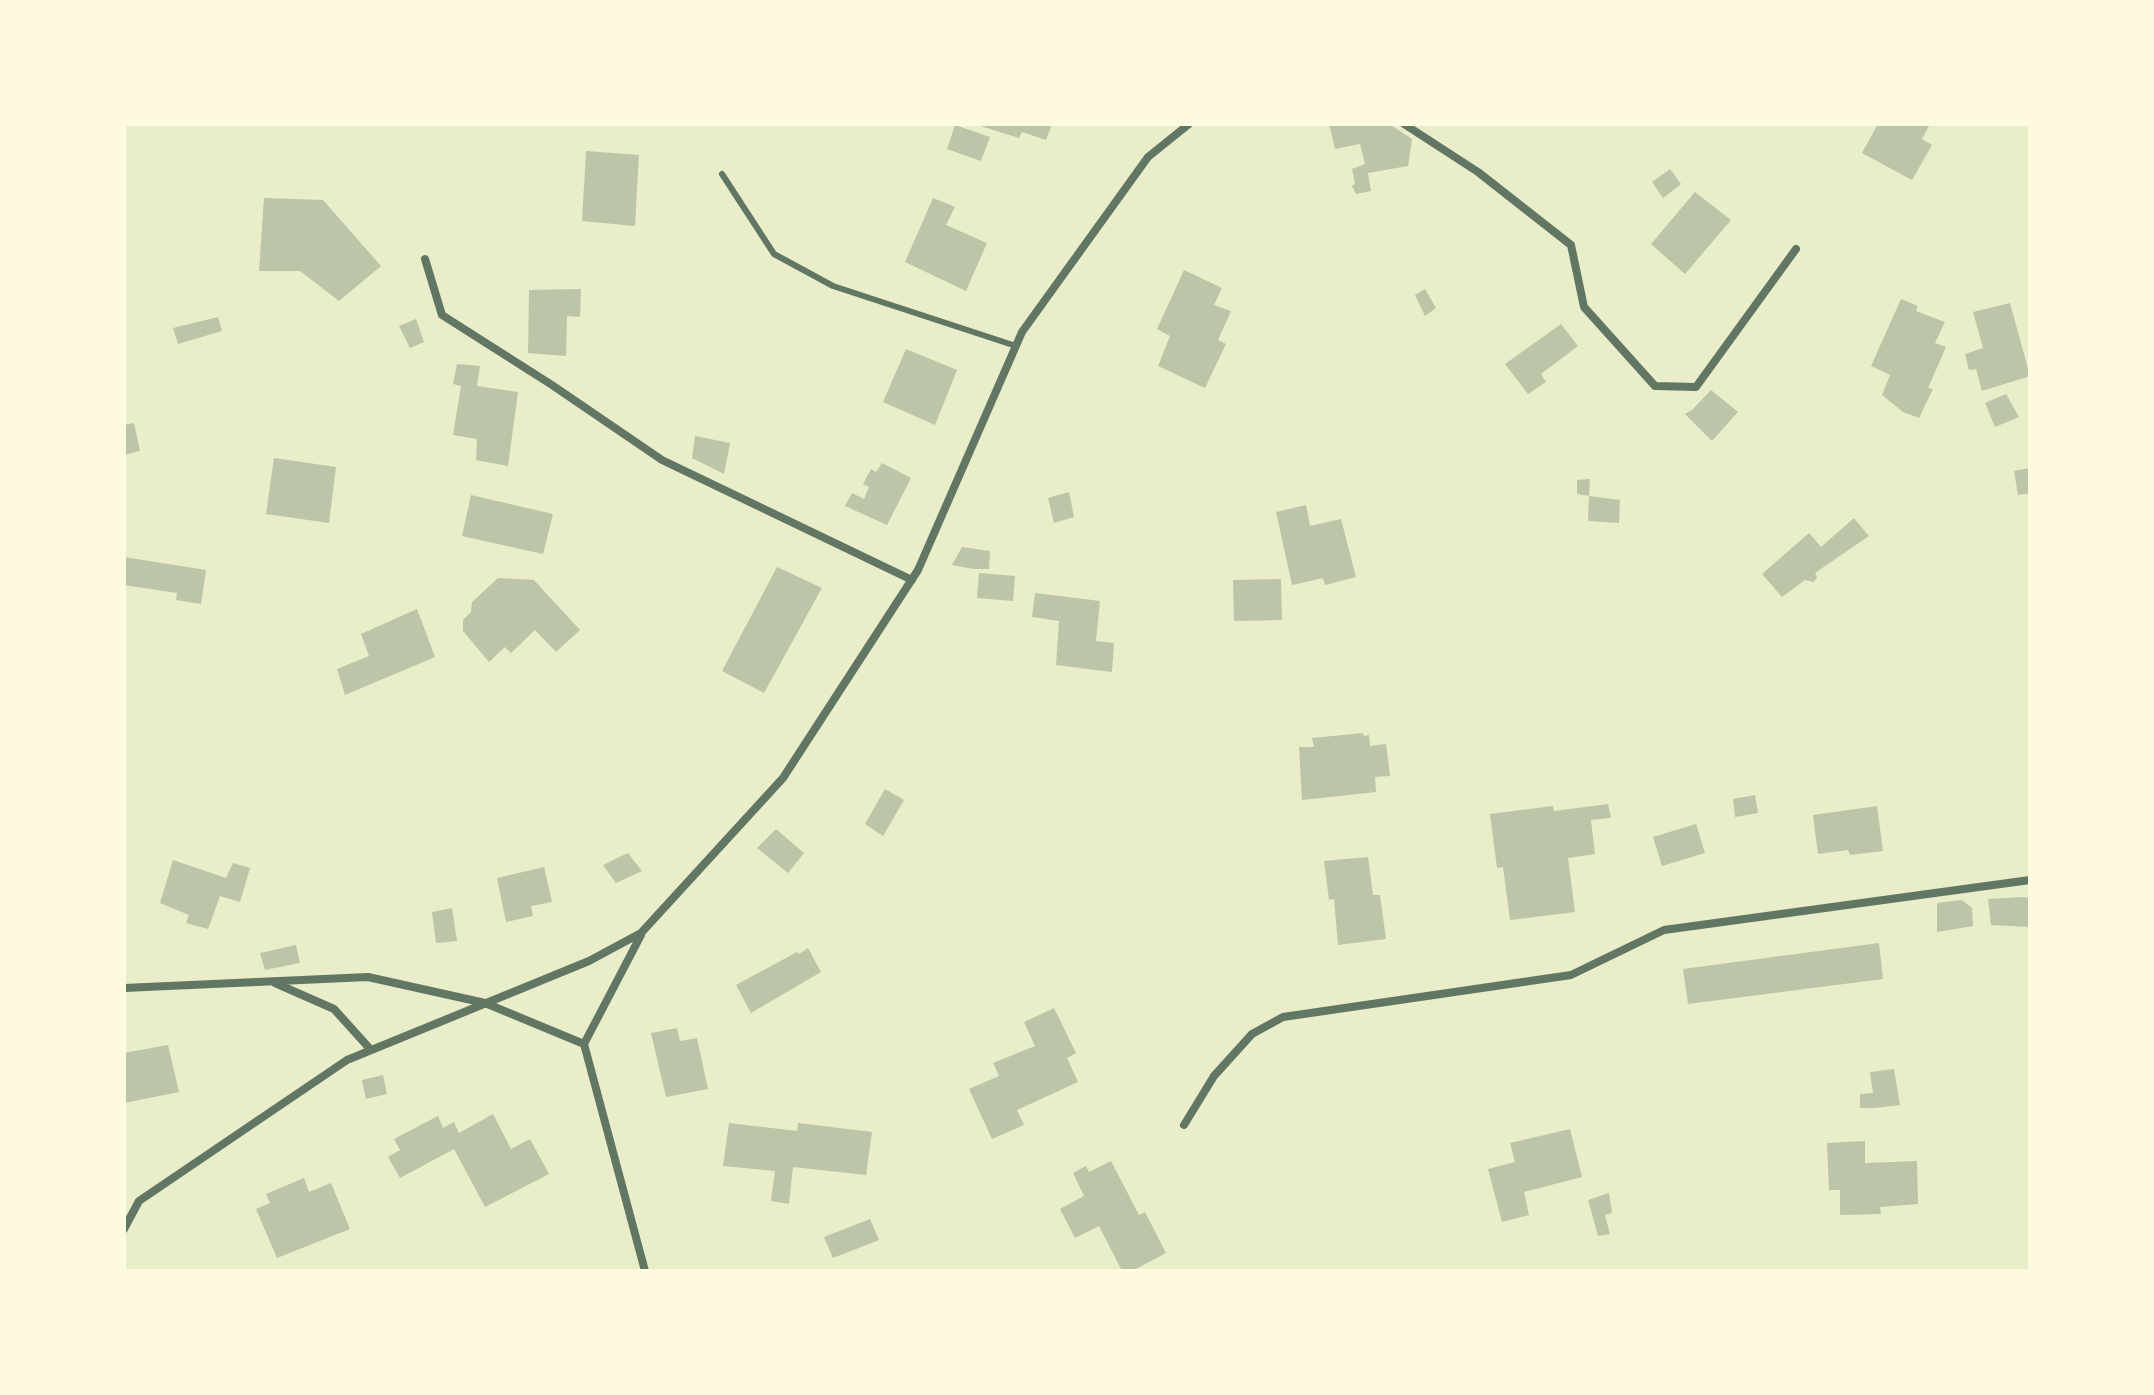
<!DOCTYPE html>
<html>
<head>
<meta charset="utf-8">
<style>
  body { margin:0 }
  #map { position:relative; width:2154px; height:1395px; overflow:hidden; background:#e9edc9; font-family:"Golos Text",sans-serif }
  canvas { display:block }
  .frame { position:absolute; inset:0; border:126px solid #fefae0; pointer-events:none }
</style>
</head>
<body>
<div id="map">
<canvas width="2154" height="1395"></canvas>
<div class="frame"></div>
</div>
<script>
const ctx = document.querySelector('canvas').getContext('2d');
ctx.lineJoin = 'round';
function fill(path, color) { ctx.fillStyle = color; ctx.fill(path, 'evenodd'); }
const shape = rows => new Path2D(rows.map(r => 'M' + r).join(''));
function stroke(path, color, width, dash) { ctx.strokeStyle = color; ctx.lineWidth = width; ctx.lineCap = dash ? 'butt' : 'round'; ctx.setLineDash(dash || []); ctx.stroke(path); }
const building = shape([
  [974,124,1052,124,1046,140,1022,132,1019,138],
  [1329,124,1387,124,1392,126,1412,139,1408,166,1368,173,1371,191,1356,194,1352,186,1355,184,1352,169,1365,164,1360,144,1335,149],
  [1878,124,1930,124,1922,139,1932,145,1912,180,1862,153],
  [955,125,990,137,981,161,947,149],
  [586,151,639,155,635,226,582,221],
  [1670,169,1681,184,1663,198,1652,182],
  [1695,192,1731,220,1685,274,1651,244],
  [264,198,323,200,381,266,339,301,300,271,259,271],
  [933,198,955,207,946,225,987,243,966,291,905,262],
  [1184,270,1222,288,1214,305,1231,311,1218,340,1226,344,1205,388,1158,366,1170,336,1157,329],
  [581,289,580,317,567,316,566,356,528,353,529,290],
  [1425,289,1436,308,1425,316,1415,295],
  [1901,299,1918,306,1916,311,1945,322,1935,343,1946,347,1928,388,1933,389,1919,418,1903,412,1882,395,1890,375,1871,366],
  [2010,303,2030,376,1982,391,1976,369,1969,370,1965,354,1983,348,1973,312],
  [218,317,222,331,178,344,173,328],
  [416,319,424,342,410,348,399,326],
  [1561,324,1578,346,1541,374,1546,382,1528,394,1505,364],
  [906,349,957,370,935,425,883,402],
  [457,364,480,366,477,386,518,392,508,466,476,460,477,439,453,435,461,386,453,384],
  [1711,390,1738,412,1712,441,1685,414,1692,410],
  [2006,394,2019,417,1995,427,1985,403],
  [134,423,140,451,124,455,124,425],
  [695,436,730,443,724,474,692,458],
  [274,458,336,467,329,523,266,514],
  [882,463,911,478,887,525,845,506,852,493,864,499,869,487,863,484,871,469,876,472],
  [2030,468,2030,493,2018,495,2014,471],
  [1590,479,1589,496,1577,494,1577,480],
  [1069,492,1074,517,1054,523,1048,498],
  [471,495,553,514,543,554,462,536],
  [1589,496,1620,500,1619,523,1588,521],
  [1306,505,1310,526,1341,519,1356,577,1325,585,1323,578,1292,585,1276,512],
  [1854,518,1869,536,1815,573,1817,577,1814,582,1805,580,1782,597,1762,574,1809,533,1821,547],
  [962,547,990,551,989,569,973,569,952,565],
  [124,557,206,570,201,604,176,600,177,593,124,585],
  [777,567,822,588,764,693,722,671],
  [979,573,1015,576,1013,601,977,598],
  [498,578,534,580,580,630,556,652,535,630,511,653,505,647,489,662,463,631,463,620,471,612,472,602],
  [1281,579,1282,620,1234,621,1233,580],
  [1035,593,1100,601,1096,641,1114,643,1112,672,1056,665,1059,621,1032,617],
  [417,609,435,657,345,695,337,669,369,656,361,634],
  [1363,733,1364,736,1369,735,1370,746,1386,744,1390,776,1375,777,1376,792,1302,800,1299,747,1314,747,1312,738],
  [885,789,904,800,883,836,865,824],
  [1755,795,1758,813,1735,817,1733,799],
  [1608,804,1611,818,1591,820,1595,854,1568,858,1575,912,1510,920,1503,867,1497,868,1490,814,1553,806,1554,811],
  [1877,806,1883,851,1850,855,1848,850,1818,854,1813,815],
  [1696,824,1705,853,1662,866,1653,837],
  [776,829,804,853,788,873,757,848],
  [628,853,642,871,616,883,603,865],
  [1368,857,1373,895,1380,895,1386,939,1338,945,1334,899,1329,900,1324,861],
  [173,860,226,878,233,863,250,868,240,902,220,896,208,929,186,923,189,915,160,903],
  [544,867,552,902,531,906,533,916,506,922,497,878],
  [2023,897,2030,898,2030,927,1991,925,1988,899],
  [1962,900,1972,908,1973,926,1937,932,1937,903],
  [452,908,457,941,436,943,432,912],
  [1879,943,1883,979,1688,1004,1683,969],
  [296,945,300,963,265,970,260,953],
  [808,948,821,972,751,1013,736,985,797,952,799,954],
  [1054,1008,1076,1053,1067,1058,1078,1082,1017,1110,1024,1125,992,1139,969,1089,999,1076,993,1063,1035,1046,1024,1022],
  [677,1028,680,1041,697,1038,708,1089,666,1097,651,1033],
  [168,1045,179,1092,124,1103,124,1053],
  [1894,1069,1900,1105,1875,1108,1860,1108,1860,1094,1873,1093,1870,1072],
  [383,1075,387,1094,366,1099,362,1080],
  [493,1114,511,1149,530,1139,549,1174,485,1207,454,1149,400,1178,388,1157,400,1150,394,1139,438,1116,443,1128,454,1122,459,1133],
  [729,1123,797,1131,798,1123,872,1132,866,1175,793,1167,789,1204,771,1201,775,1171,723,1166],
  [1570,1129,1582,1177,1524,1192,1529,1215,1502,1222,1488,1169,1515,1162,1510,1143],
  [1865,1141,1865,1163,1917,1161,1918,1204,1880,1207,1881,1214,1840,1215,1840,1190,1829,1190,1827,1143],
  [1111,1161,1139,1215,1145,1212,1166,1253,1132,1271,1122,1271,1099,1226,1075,1238,1060,1209,1084,1196,1073,1173,1086,1166,1089,1172],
  [304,1178,309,1192,331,1183,350,1229,277,1258,256,1209,270,1203,266,1194],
  [1609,1193,1612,1213,1605,1215,1610,1234,1598,1236,1588,1200],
  [870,1219,879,1240,833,1258,824,1237]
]);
const service = shape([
  [722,174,774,254,833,286,1016,346]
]);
const minor = shape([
  [1404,124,1478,172,1571,245,1584,307,1655,386,1696,387,1796,249],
  [425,259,442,315,552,385,662,460,912,580],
  [275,983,334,1009,371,1050],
  [124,988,368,977,485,1003,584,1044],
  [584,1044,645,1271],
  [584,1044,641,935],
  [1184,1125,1214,1076,1252,1034,1283,1017,1571,975,1664,930,2030,880],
  [124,1229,139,1201,347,1060,589,961,641,933,783,778,918,570,1022,332,1148,157,1189,124]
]);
fill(building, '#bcc5a7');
stroke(service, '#617663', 6);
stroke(minor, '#617663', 8);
</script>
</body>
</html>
